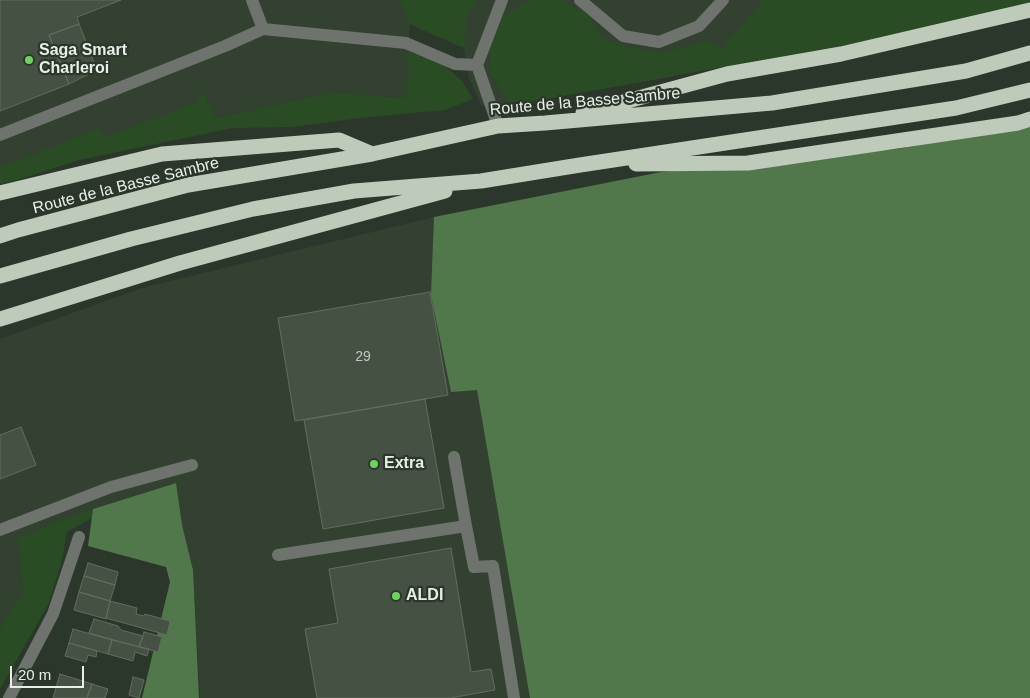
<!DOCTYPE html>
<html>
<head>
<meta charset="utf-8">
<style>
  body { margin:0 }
  #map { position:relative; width:1030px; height:698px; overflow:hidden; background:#2c372b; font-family:Arial,sans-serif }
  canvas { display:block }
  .scale { position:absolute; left:10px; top:666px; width:74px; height:22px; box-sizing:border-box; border:2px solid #e8efe7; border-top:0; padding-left:6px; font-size:15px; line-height:18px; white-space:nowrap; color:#e8efe7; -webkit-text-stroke:4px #2c372b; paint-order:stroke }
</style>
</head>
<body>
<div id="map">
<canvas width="1030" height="698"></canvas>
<div class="scale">20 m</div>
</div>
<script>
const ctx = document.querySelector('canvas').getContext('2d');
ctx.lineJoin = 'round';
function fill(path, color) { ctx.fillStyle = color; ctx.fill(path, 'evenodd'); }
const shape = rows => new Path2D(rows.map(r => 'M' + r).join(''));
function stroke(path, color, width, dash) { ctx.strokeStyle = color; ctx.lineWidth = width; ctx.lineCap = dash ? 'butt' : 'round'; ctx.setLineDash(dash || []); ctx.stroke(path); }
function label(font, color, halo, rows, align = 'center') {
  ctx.font = font + ' Arial,sans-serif'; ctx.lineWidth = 4.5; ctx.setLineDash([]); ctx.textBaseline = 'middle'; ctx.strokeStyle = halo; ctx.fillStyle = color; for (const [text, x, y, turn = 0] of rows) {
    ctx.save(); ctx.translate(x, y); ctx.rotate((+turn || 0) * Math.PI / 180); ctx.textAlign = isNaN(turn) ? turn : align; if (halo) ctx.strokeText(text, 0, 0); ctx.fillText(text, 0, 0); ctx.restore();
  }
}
const built = shape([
  [0,0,1030,0,665,78,512,105,481,105,469,78,464,48,410,24,406,98,332,92,215,118,204,93,200,102,102,139,0,167],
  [434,217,433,237,477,389,530,698,200,698,193,570,182,525,175,483,76,514,17,538,19,550,23,589,0,629,0,339,142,288]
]);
const green = shape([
  [400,0,479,0,467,14,464,48,409,24],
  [530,0,562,0,573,7,587,14,598,32,613,43,621,43,629,47,640,50,654,51,662,53,708,41,722,48,764,0,1030,0,1030,9,895,36,512,105,504,95,492,76,490,63,488,49,499,25,508,14],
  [408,50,431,57,450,70,462,81,473,99,445,110,369,117,291,127,233,128,79,160,17,180,0,184,0,167,99,129,105,137,199,102,197,96,204,93,215,118,332,92,406,98],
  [93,509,92,518,67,532,61,564,48,605,0,689,0,629,23,589,19,550,17,538,76,514]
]);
const forest = shape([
  [1030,124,1030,698,530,698,477,390,451,392,431,295,434,217,661,172,897,149],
  [176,483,182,525,193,570,199,698,142,698,170,582,166,567,88,546,93,509]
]);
const building = shape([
  [0,0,121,0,77,17,79,24,49,35,69,84,0,111,0,0],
  [79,24,97,70,69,84,49,35,79,24],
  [430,292,448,395,295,421,278,318,430,292],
  [425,399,444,508,323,529,304,420,425,399],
  [21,427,36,465,0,479,0,435,21,427],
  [451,548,471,672,491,669,495,690,450,698,317,698,305,629,338,623,329,569,451,548],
  [88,563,118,572,115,585,84,576,88,563],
  [84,576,115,585,110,601,79,592,84,576],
  [79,592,110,601,106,619,74,610,79,592],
  [110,601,137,608,136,614,144,616,145,614,170,621,167,635,106,618,110,601],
  [94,619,118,626,121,630,143,636,139,647,89,633,94,619],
  [73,629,112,640,108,654,69,643,73,629],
  [144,632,162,637,158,652,139,647,144,632],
  [112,640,149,649,147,656,135,652,133,661,108,654,112,640],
  [69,643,97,651,96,657,88,655,86,662,65,656,69,643],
  [60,674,92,684,87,698,53,698,60,674],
  [133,677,144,680,139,698,129,695,133,677],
  [92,684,108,689,105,698,87,698,92,684]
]);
const minor = shape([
  [252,0,263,29,406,43,455,64,477,65],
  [580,0,623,36,659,42,699,26,723,0],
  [498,126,477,65,502,0],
  [0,135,225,46,263,29],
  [466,526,474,567,493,566,514,698],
  [0,530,111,487,192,465],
  [278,555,466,526,454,457],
  [9,698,53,614,79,537]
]);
const highway = shape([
  [583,113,727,74,841,54,1030,10],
  [636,164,748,163,1018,123,1030,119],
  [0,193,162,154,339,140,372,154],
  [0,236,18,230,188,185,372,154,498,126,545,123,772,103,966,71,1030,53],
  [0,276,131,239,253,209,354,191,481,181,580,165,956,108,1030,90],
  [0,319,180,263,445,191]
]);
const markers = [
  [29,60,5,"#6fd360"],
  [374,464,5,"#6fd360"],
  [396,596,5,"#6fd360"]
];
const numberNames = [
  ["29",363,357]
];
const poiNames = [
  ["Saga Smart",39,51],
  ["Charleroi",39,69],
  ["Extra",384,464],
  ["ALDI",406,596]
];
const streetNames = [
  ["Route de la Basse Sambre",585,102,-5],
  ["Route de la Basse Sambre",126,186,-14]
];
fill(built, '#334230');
fill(green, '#294c24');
fill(forest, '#51784b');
fill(building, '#455143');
stroke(building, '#616e5f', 1);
stroke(minor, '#6e736d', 12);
stroke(highway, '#becbbb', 15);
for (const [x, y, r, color] of markers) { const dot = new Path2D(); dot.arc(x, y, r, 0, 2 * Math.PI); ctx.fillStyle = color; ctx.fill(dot); stroke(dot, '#2c372b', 2); }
label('14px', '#bfc8be', null, numberNames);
label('bold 16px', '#e8efe7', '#2c372b', poiNames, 'left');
label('16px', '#e8efe7', '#2c372b', streetNames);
</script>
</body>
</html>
